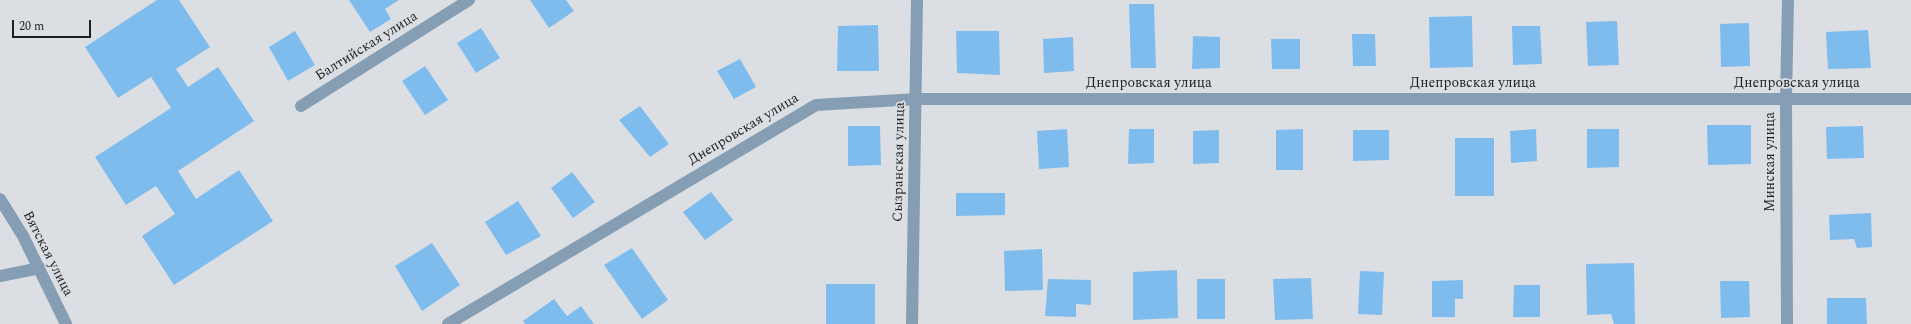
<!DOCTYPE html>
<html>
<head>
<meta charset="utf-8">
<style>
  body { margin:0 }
  #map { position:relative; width:1911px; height:324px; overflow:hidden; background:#dbdfe3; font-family:Spectral,serif }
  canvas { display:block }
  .scale { position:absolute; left:12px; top:20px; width:79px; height:18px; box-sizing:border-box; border:2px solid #1d1f20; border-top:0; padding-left:5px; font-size:12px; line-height:14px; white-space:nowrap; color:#1d1f20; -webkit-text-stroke:3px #dbdfe3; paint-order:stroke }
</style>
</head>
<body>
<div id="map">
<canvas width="1911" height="324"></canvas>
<div class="scale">20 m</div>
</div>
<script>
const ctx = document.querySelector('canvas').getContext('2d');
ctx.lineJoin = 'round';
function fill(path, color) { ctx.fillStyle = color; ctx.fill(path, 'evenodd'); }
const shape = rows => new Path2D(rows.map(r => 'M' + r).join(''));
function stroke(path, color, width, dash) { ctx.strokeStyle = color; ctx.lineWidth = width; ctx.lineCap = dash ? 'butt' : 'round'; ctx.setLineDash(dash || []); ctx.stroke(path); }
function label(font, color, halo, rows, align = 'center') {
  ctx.font = font + ' Spectral,serif'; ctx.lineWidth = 3.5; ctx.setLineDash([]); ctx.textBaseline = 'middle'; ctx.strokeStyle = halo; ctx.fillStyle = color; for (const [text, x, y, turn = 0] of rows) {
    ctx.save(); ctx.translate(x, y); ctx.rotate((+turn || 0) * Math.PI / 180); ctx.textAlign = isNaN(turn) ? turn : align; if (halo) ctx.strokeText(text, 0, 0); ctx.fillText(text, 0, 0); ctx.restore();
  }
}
const building = shape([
  [157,0,179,0,210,47,176,69,188,87,218,67,254,121,178,171,196,199,239,170,273,221,174,285,142,236,175,214,156,186,126,205,95,157,171,108,151,77,118,98,85,47],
  [349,0,399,0,385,9,391,19,370,32],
  [530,0,566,0,574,11,549,28],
  [1129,4,1154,4,1156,68,1131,68],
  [1472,16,1473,67,1430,68,1429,17],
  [1617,21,1619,65,1588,66,1586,22],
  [1749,23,1750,66,1721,67,1720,24],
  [878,25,879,71,837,71,838,26],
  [1512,26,1540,26,1542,64,1513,65],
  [481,28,500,58,476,73,457,43],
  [1868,30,1871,68,1828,69,1826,32],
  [295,31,315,65,288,81,269,47],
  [956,31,999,31,1000,75,957,73],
  [1352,34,1375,34,1376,66,1353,66],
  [1193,36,1220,37,1220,68,1192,69],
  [1073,37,1074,71,1044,73,1043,39],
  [1271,39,1300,39,1300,69,1272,69],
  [740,59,756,87,734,99,717,71],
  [425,66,448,100,425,115,402,81],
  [640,106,669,144,650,157,619,120],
  [1707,125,1751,125,1751,164,1708,165],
  [848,126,880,126,881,165,848,166],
  [1863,126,1864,158,1827,159,1826,127],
  [1067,129,1069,167,1039,169,1037,131],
  [1129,129,1154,129,1154,163,1128,164],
  [1303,129,1303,170,1276,170,1276,130],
  [1536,129,1537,161,1511,163,1510,131],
  [1587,129,1619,129,1619,167,1587,168],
  [1219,130,1219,163,1193,164,1193,131],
  [1353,130,1389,130,1389,160,1353,161],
  [1455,138,1494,138,1494,196,1455,196],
  [572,172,595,202,573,218,551,188],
  [711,192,733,220,705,240,683,212],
  [956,193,1005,193,1005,215,956,216],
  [518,201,541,236,506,255,485,222],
  [1871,213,1872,247,1857,248,1854,239,1830,240,1829,215],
  [432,243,460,285,422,311,395,266],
  [632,248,668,300,642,319,604,265],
  [1042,249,1043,290,1005,291,1004,251],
  [1634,263,1635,324,1614,324,1611,314,1587,315,1586,264],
  [1177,270,1178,318,1133,320,1133,272],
  [1360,271,1384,272,1382,315,1358,314],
  [1311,278,1313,319,1275,320,1273,279],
  [1048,279,1091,280,1091,305,1076,304,1076,317,1045,316],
  [1197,279,1225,279,1225,319,1197,319],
  [1463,280,1463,299,1455,299,1455,317,1432,317,1432,281],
  [1720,281,1749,281,1750,317,1721,318],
  [826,284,875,284,875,324,826,324],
  [1514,285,1540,285,1540,317,1513,317],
  [1827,298,1866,298,1867,324,1827,324],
  [554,299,567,316,581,306,594,324,525,324,523,321]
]);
const street = shape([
  [301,106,469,0],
  [0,199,23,236,66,324],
  [0,276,40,268],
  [448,324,816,105,916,99,1911,99],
  [912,324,917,0],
  [1787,324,1786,99,1788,0]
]);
const streetNames = [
  ["Балтийская улица",367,47,-32],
  ["Днепровская улица",1149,84],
  ["Днепровская улица",1473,84],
  ["Днепровская улица",1797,84],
  ["Днепровская улица",744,130,-31],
  ["Сызранская улица",900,162,-89],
  ["Минская улица",1771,162,-90],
  ["Вятская улица",47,254,63]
];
fill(building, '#7fbcee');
stroke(street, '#859eb4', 12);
label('14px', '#1d1f20', '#dbdfe3', streetNames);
</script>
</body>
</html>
